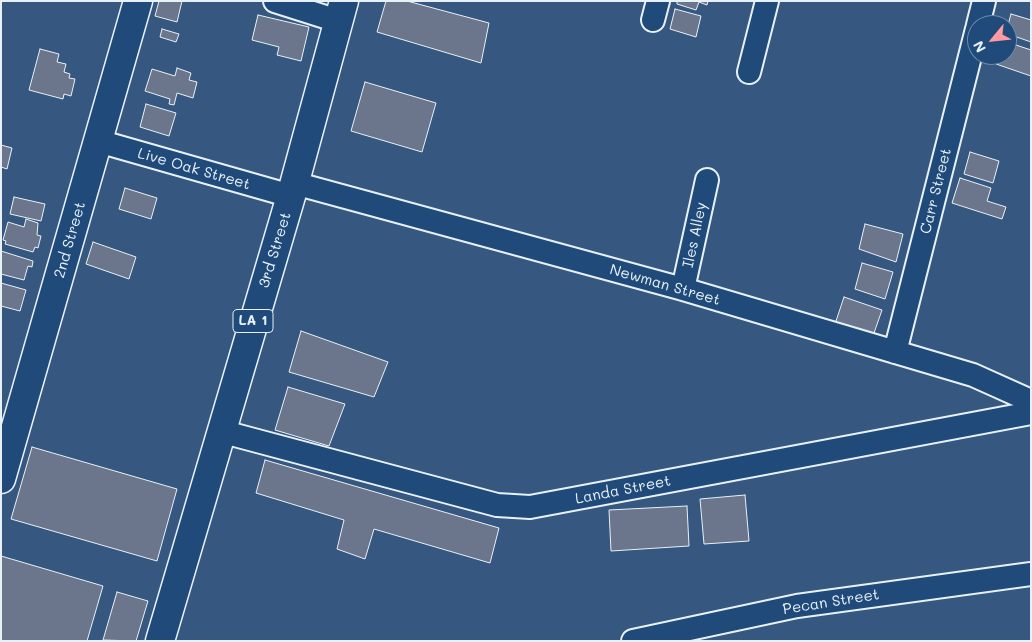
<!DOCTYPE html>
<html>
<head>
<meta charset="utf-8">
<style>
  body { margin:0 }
  #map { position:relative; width:1032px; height:642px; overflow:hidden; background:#36577f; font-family:Mali,sans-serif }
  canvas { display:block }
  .frame { position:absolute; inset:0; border:2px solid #e8f1f8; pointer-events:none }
  .north { position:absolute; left:967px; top:15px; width:50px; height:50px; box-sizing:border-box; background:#1f4a7a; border:1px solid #6f8dac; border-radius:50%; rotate:242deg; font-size:14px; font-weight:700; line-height:20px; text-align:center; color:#e8f1f8 }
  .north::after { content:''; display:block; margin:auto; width:18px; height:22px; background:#ff9aa2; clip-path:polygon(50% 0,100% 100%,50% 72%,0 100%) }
</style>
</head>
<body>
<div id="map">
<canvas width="1032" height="642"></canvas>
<div class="frame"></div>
<div class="north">N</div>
</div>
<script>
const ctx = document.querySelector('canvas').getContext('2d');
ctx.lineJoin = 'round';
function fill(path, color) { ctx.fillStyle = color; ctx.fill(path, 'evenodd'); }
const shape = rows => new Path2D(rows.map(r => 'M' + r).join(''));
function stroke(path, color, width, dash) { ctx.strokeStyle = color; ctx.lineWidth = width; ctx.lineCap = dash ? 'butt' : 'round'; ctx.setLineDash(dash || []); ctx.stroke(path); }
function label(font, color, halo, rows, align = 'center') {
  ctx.font = font + ' Mali,sans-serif'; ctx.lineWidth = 4.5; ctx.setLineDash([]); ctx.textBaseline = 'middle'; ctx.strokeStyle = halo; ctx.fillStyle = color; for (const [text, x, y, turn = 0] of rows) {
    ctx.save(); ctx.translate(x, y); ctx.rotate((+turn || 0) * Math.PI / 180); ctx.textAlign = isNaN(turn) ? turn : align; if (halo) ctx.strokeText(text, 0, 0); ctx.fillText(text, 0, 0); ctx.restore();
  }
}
const building = shape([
  [159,1,182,1,177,22,155,16,159,1],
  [386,1,407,1,489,23,481,63,377,32,386,1],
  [677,1,708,1,707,5,699,2,696,10,677,4,677,1],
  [675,9,701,16,696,37,670,29,675,9],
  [1011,14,1031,20,1031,42,1011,35,1013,29,1008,25,1011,14],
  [258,15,309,27,301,61,277,55,279,47,252,40,258,15],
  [162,29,179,34,176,42,160,37,162,29],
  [1007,42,1031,50,1031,76,996,64,999,55,1007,55,1007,42],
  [40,49,59,54,57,62,66,64,64,72,70,74,69,78,75,79,71,96,64,94,63,99,29,90,40,49],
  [177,68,191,73,189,80,197,82,193,98,177,93,174,105,169,104,170,99,145,91,152,69,175,76,177,68],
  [365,82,436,103,422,152,351,131,365,82],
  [146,104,176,113,169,136,140,127,146,104],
  [1,145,12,148,7,169,1,167,1,145],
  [970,152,999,161,993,183,964,174,970,152],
  [960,178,991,188,987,201,1006,207,1002,219,952,203,960,178],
  [125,188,157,198,151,219,119,209,125,188],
  [14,197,45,204,41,221,10,214,14,197],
  [26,219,38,223,37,235,41,236,38,248,35,247,33,252,5,244,6,241,3,240,8,222,24,227,26,219],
  [865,224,903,234,896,262,859,249,865,224],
  [93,242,136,257,129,279,86,264,93,242],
  [1,251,33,261,32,267,28,266,24,280,1,274,1,251],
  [862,263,893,272,885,299,855,289,862,263],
  [1,283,26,290,20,311,1,306,1,283],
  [844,297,882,310,873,336,835,324,844,297],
  [301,331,388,362,374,397,289,372,301,331],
  [288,387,345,404,329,446,275,430,288,387],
  [32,447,177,489,157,561,11,519,32,447],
  [265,460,499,528,490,563,374,529,365,559,337,549,344,520,256,493,265,460],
  [745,495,749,541,704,544,700,499,745,495],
  [687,506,689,546,611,551,609,510,687,506],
  [1,556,103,586,87,641,1,641,1,556],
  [117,592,148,601,136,641,103,640,117,592]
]);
const minor = shape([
  [275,1,338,21],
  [653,20,658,1],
  [978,25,984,1],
  [749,72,767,1],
  [98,141,291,196],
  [294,183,683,289,973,375,1031,401],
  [683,289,707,180],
  [895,352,977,29],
  [220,431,497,505,530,507,1031,413],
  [633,641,797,606,1031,574]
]);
const major = shape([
  [1,479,138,1],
  [160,641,291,196,344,1]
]);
const shields = [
  [253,321,40]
];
const shieldNames = [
  ["LA 1",253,321]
];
const streetNames = [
  ["Live Oak Street",194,169,16],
  ["Carr Street",936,191,-76],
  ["Iles Alley",695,235,-78],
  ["2nd Street",70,240,-74],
  ["3rd Street",275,250,-73],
  ["Newman Street",665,285,16],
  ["Landa Street",623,490,-11],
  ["Pecan Street",831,602,-9]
];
fill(building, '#6b758b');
stroke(building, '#e8f1f8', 1);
stroke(minor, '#e8f1f8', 26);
stroke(major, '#e8f1f8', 31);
stroke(minor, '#1f4a7a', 22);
stroke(major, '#1f4a7a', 28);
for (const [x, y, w] of shields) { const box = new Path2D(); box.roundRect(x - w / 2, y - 11.5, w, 23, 4); ctx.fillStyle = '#1f4a7a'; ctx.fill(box); stroke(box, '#e8f1f8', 1); }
label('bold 14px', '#e8f1f8', null, shieldNames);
label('15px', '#e8f1f8', '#1f4a7a', streetNames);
</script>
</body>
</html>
